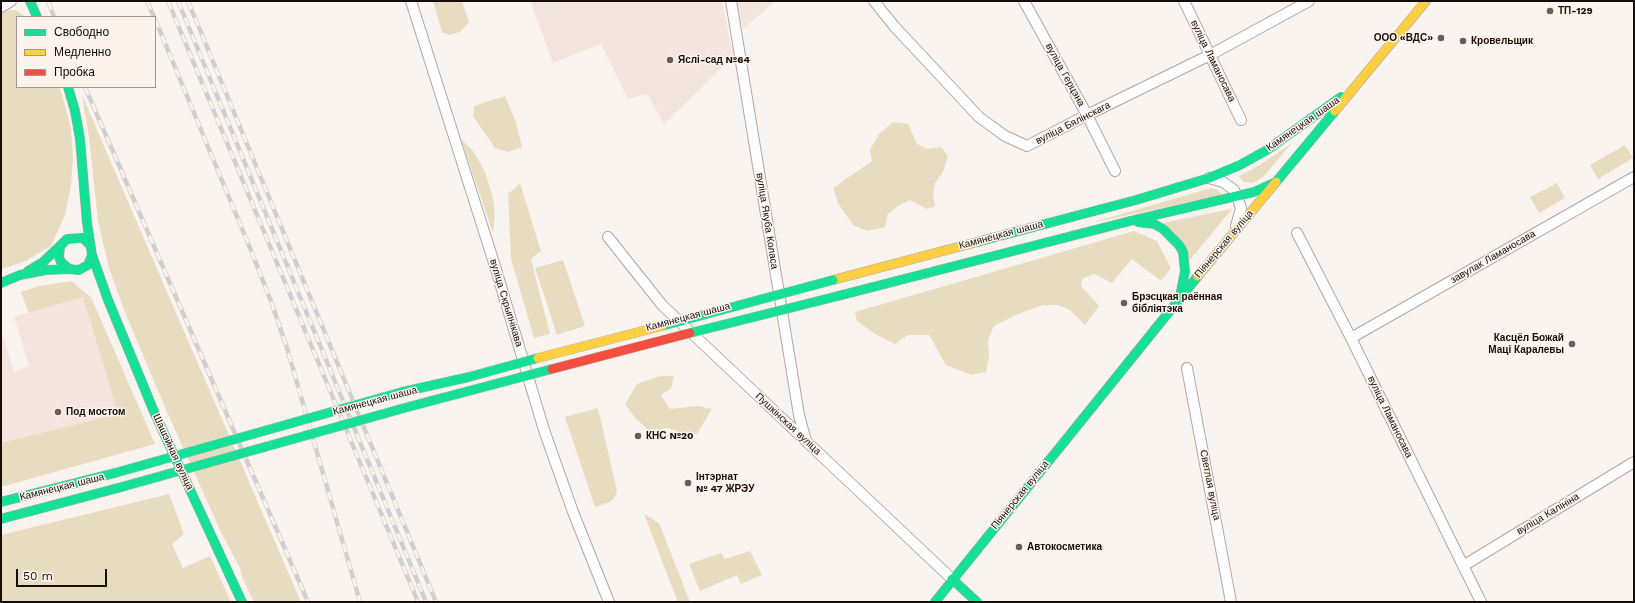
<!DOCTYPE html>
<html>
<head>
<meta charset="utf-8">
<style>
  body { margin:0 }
  #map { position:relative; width:1635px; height:603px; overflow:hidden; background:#faf4f0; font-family:"Work Sans",sans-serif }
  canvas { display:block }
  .frame { position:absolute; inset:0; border:2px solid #160d08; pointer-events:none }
  .legend { position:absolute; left:16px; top:16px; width:140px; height:72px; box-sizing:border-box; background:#fdf3ed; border:1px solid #a19791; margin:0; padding:5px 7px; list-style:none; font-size:12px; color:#160d08 }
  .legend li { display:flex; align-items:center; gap:8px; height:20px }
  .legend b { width:20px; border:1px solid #a19791 }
  .scale { position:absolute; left:16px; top:569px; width:91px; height:18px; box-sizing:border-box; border:2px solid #160d08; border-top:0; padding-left:5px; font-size:12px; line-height:14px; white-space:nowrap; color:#160d08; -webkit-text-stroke:3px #fdf3ed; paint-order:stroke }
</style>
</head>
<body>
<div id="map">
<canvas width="1635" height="603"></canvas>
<div class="frame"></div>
<ul class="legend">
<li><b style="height:5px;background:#16e098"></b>Свободно</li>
<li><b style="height:5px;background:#ffcf43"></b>Медленно</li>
<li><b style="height:5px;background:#f24e42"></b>Пробка</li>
</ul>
<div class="scale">50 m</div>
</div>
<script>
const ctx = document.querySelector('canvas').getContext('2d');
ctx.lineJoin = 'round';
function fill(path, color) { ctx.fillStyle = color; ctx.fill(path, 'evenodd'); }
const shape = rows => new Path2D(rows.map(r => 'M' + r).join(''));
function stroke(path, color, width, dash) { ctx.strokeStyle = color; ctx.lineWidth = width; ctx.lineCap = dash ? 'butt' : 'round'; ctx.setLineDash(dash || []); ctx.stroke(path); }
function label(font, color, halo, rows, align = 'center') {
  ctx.font = font + ' "Work Sans",sans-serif'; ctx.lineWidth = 3; ctx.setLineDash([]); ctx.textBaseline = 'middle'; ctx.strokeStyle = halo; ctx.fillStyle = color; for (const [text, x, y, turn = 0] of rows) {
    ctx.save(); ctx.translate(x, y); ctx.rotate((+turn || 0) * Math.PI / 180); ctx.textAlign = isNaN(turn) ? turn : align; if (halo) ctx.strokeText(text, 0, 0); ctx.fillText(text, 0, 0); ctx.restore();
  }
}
const built = shape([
  [530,1,722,1,733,57,664,124,647,94,628,99,601,44,553,63],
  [737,1,776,1,743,29],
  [83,297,118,414,1,443,1,329,14,372,29,366,14,317]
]);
const green = shape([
  [433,1,462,1,469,22,460,32,449,35,442,32],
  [10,10,16,10,25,17,17,17,17,87,60,87,71,128,73,157,71,186,65,215,51,246,24,262,1,269,1,14],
  [82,95,301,602,254,602,242,577,240,568,221,532,167,412,124,310,109,268,98,221,89,137],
  [505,96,516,122,522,147,508,152,495,148,473,116,474,106],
  [893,122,908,124,917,144,928,149,941,147,948,156,943,172,935,183,933,194,935,206,927,209,910,200,898,206,888,214,885,227,867,231,853,225,838,203,833,188,872,161,870,150,879,134],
  [461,139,474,152,485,172,493,198,495,216,493,233],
  [1292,143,1264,176,1253,183,1243,182,1239,176,1258,166],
  [1625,145,1633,158,1598,179,1590,165],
  [520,183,541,251,531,259,550,334,534,338,511,259,508,194],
  [1557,183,1565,198,1539,213,1530,197],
  [1211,188,1218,190,1222,195,1087,224],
  [1232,209,1188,262,1163,223,1226,210],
  [1134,231,1157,241,1171,268,1161,281,1132,259,1112,283,1094,274,1082,279,1081,286,1099,306,1085,325,1070,310,1058,305,1043,305,1018,314,994,326,988,340,989,355,986,372,971,375,946,365,929,335,908,335,895,344,875,334,857,321,855,312],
  [563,260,585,326,557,335,535,268],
  [71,281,91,297,155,444,1,487,1,443,118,414,83,297,29,313,21,292,39,286],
  [660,376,674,376,671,389,661,395,670,409,698,406,712,409,697,434,684,434,668,428,649,430,636,419,625,404,637,384],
  [598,408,617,491,615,497,610,502,595,507,565,417],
  [169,494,184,534,172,544,183,568,210,556,231,602,1,602,1,535],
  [644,514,659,523,690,602,673,602,677,600],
  [750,551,762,575,741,584,737,575,700,591,689,564,721,553,725,559]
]);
const street = shape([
  [411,1,494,263,544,430,573,512,609,602],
  [731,1,799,415,806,441],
  [874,1,894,26,979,117,1005,136,1027,146,1087,115,1210,55,1309,1],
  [1024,1,1087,115,1115,171],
  [1184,1,1241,120],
  [1,7,11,1],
  [1209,178,1223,182,1234,190,1237,196,1241,208,1236,226],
  [1297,233,1351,338,1481,602],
  [608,237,662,305,952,579],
  [1351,338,1634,177],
  [1187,368,1231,602],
  [1463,566,1634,462]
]);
const fast = shape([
  [30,1,37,17],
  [68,87,75,111,80,139,87,223,92,255,88,265,79,270,69,269,61,262,59,257,60,246,67,239,83,238,90,245],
  [1138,222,1154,224,1163,229,1179,245,1183,252,1185,271,1180,297],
  [977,242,1136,200,1209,178,1240,165,1267,150,1341,97],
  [92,255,108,300,155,414,242,602],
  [28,271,43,262,60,246],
  [1,283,20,275,46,270,69,269],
  [838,296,1130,221,1254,192,1276,182,1335,111],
  [1,502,115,473],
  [1,519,118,488],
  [952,579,977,602],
  [935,602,1198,276]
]);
const slow = shape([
  [1335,111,1426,1],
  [1198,276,1276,182],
  [833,280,977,242]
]);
const rail = shape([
  [48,1,54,17],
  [147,1,154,17],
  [168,1,418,602],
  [178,1,426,602],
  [188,1,436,602],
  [155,19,250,248,272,304,287,348,360,602],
  [85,87,308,602]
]);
const fastBridge = shape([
  [662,326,833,280],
  [690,333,838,296],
  [115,473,402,392,469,377,538,358],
  [118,488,408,407,552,369]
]);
const slowBridge = shape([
  [538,358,662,326]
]);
const jamBridge = shape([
  [552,369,690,333]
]);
const markers = [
  [1550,11,4,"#665e59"],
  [1441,38,4,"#665e59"],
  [1463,41,4,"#665e59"],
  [670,60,4,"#665e59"],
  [1124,303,4,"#665e59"],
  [1572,344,4,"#665e59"],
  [58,412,4,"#665e59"],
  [638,436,4,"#665e59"],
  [688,483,4,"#665e59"],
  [1019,547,4,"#665e59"]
];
const poiNames = [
  ["ТП-129",1558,11],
  ["ООО «ВДС»",1433,38,"right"],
  ["Кровельщик",1471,41],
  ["Яслі-сад №64",678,60],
  ["Брэсцкая раённая",1132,297],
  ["бібліятэка",1132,309],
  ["Касцёл Божай",1564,338,"right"],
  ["Маці Каралевы",1564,350,"right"],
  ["Под мостом",66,412],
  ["КНС №20",646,436],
  ["Інтэрнат",696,477],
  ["№ 47 ЖРЭУ",696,489],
  ["Автокосметика",1027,547]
];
const streetNames = [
  ["вуліца Ламаносава",1213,61,64],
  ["вуліца Герцэна",1065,75,61],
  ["вуліца Бялінскага",1073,123,-27],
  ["Камянецкая шаша",1303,124,-35],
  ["вуліца Якуба Коласа",767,221,81],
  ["Камянецкая шаша",1001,235,-15],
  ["Піянерская вуліца",1224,244,-50],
  ["завулак Ламаносава",1493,257,-30],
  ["вуліца Скрыпнікава",506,303,73],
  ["Камянецкая шаша",688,317,-15],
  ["Камянецкая шаша",375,401,-15],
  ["вуліца Ламаносава",1390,417,64],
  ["Пушкінская вуліца",788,424,43],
  ["Шашэйная вуліца",173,452,65],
  ["Светлая вуліца",1210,485,79],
  ["Камянецкая шаша",62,487,-14],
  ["Піянерская вуліца",1020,495,-51],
  ["вуліца Калініна",1548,514,-31]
];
fill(built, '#f3e5dd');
fill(green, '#e8dcc0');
stroke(street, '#afa8a4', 12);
stroke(fast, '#afa8a4', 10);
stroke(slow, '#afa8a4', 10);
stroke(street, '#fefdfd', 10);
stroke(fast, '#16e098', 9);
stroke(slow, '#ffcf43', 9);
stroke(rail, '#d1cfce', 4.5);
stroke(rail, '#fdf3ed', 3, [9]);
stroke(fastBridge, '#c2b9b0', 10, []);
stroke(slowBridge, '#c2b9b0', 10, []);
stroke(jamBridge, '#c2b9b0', 10, []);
stroke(fastBridge, '#16e098', 9);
stroke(slowBridge, '#ffcf43', 9);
stroke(jamBridge, '#f24e42', 9);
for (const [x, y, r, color] of markers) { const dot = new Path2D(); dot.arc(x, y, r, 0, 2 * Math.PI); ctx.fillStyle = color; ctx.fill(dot); stroke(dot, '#fdf3ed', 1.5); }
label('bold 10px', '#160d08', '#fdf3ed', poiNames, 'left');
label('10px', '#160d08', '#fdf3ed', streetNames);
</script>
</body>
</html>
